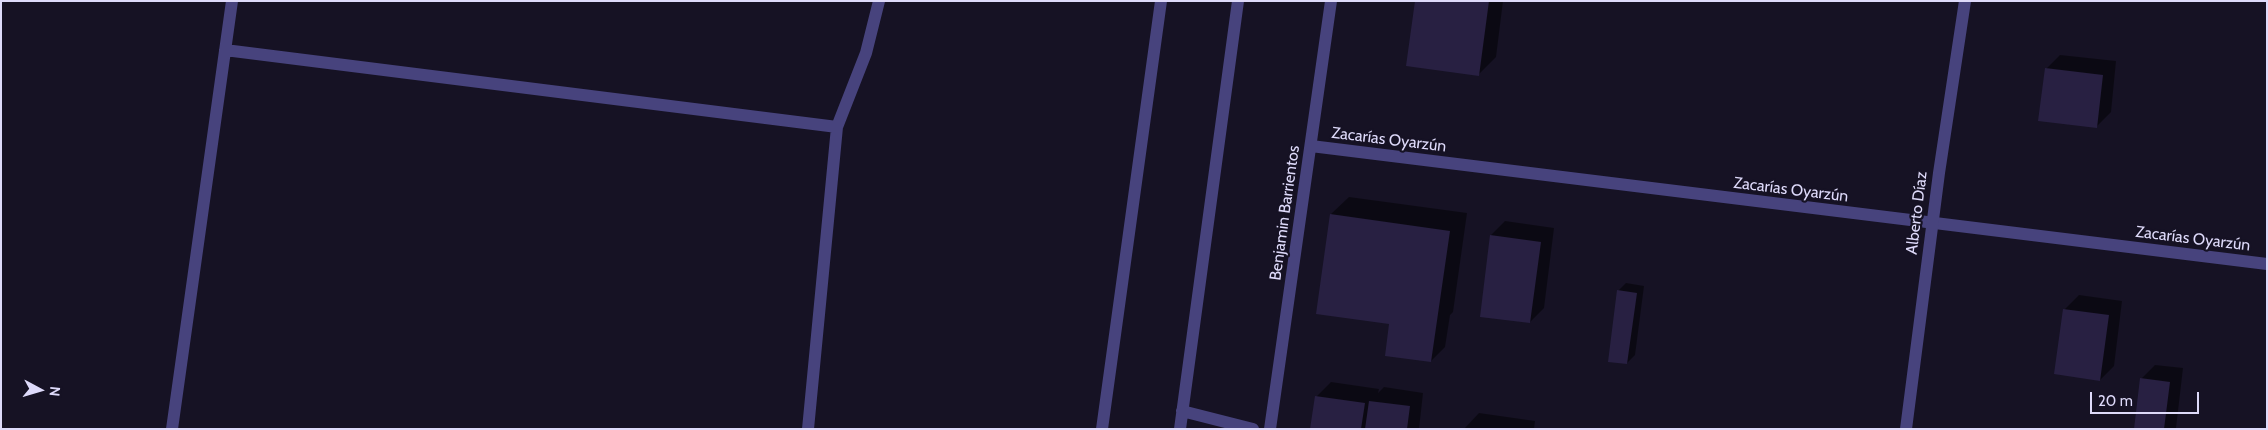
<!DOCTYPE html>
<html>
<head>
<meta charset="utf-8">
<style>
  body { margin:0 }
  #map { position:relative; width:2268px; height:430px; overflow:hidden; background:#161224; font-family:Cabin,sans-serif }
  canvas { display:block }
  .frame { position:absolute; inset:0; border:2px solid #dedafa; pointer-events:none }
  .north { position:absolute; left:15px; top:365px; width:50px; height:50px; -webkit-text-stroke:4px #161224; paint-order:stroke; rotate:96deg; font-size:14px; font-weight:700; line-height:20px; text-align:center; color:#dedafa }
  .north::after { content:''; display:block; margin:auto; width:18px; height:22px; background:#dedafa; clip-path:polygon(50% 0,100% 100%,50% 72%,0 100%) }
  .scale { position:absolute; left:2090px; top:392px; width:109px; height:22px; box-sizing:border-box; border:2px solid #dedafa; border-top:0; padding-left:6px; font-size:15px; line-height:18px; white-space:nowrap; color:#dedafa; -webkit-text-stroke:4px #161224; paint-order:stroke }
</style>
</head>
<body>
<div id="map">
<canvas width="2268" height="430"></canvas>
<div class="frame"></div>
<div class="north">N</div>
<div class="scale">20 m</div>
</div>
<script>
const ctx = document.querySelector('canvas').getContext('2d');
ctx.lineJoin = 'round';
function fill(path, color) { ctx.fillStyle = color; ctx.fill(path, 'evenodd'); }
const shape = rows => new Path2D(rows.map(r => 'M' + r).join(''));
function stroke(path, color, width, dash) { ctx.strokeStyle = color; ctx.lineWidth = width; ctx.lineCap = dash ? 'butt' : 'round'; ctx.setLineDash(dash || []); ctx.stroke(path); }
function label(font, color, halo, rows, align = 'center') {
  ctx.font = font + ' Cabin,sans-serif'; ctx.lineWidth = 4.5; ctx.setLineDash([]); ctx.textBaseline = 'middle'; ctx.strokeStyle = halo; ctx.fillStyle = color; for (const [text, x, y, turn = 0] of rows) {
    ctx.save(); ctx.translate(x, y); ctx.rotate((+turn || 0) * Math.PI / 180); ctx.textAlign = isNaN(turn) ? turn : align; if (halo) ctx.strokeText(text, 0, 0); ctx.fillText(text, 0, 0); ctx.restore();
  }
}
const shadow = shape([
  [1416,1,1503,1,1496,57,1478,75],
  [2060,55,2116,61,2111,112,2097,126,2046,69],
  [1349,197,1467,213,1453,312,1450,315,1445,347,1431,361,1391,325,1331,214],
  [1505,221,1554,228,1544,308,1530,322,1491,235],
  [1626,283,1644,286,1635,355,1627,363,1618,291],
  [2079,295,2122,301,2114,366,2100,380,2065,309],
  [2155,365,2183,368,2176,428,2135,429,2141,379],
  [1331,382,1379,389,1378,393,1384,387,1423,393,1419,429,1312,429,1317,396],
  [1479,413,1535,421,1534,429,1464,429]
]);
const building = shape([
  [1415,1,1489,1,1479,76,1406,66],
  [2045,68,2103,75,2097,128,2038,121],
  [1330,214,1450,231,1431,362,1385,356,1389,324,1316,314],
  [1490,235,1541,242,1530,323,1480,317],
  [1617,290,1637,293,1627,364,1608,362],
  [2063,309,2109,315,2100,381,2054,374],
  [2140,378,2170,382,2164,429,2134,429],
  [1315,396,1365,403,1361,429,1310,429],
  [1369,401,1410,406,1407,429,1365,429]
]);
const minor = shape([
  [225,50,837,127],
  [1311,146,2267,264],
  [1182,411,1253,429],
  [172,429,232,1],
  [808,429,837,127,866,53,879,1],
  [1102,429,1161,1],
  [1180,429,1238,1],
  [1270,429,1331,1]
]);
const tertiary = shape([
  [1906,429,1939,173,1965,1]
]);
const streetNames = [
  ["Zacarías Oyarzún",1389,140,7],
  ["Zacarías Oyarzún",1791,190,7],
  ["Benjamin Barrientos",1285,213,-82],
  ["Alberto Díaz",1917,213,-83],
  ["Zacarías Oyarzún",2193,239,7]
];
fill(shadow, '#0007');
fill(building, '#282042');
stroke(minor, '#47437d', 12);
stroke(tertiary, '#47437d', 12);
label('16px', '#dedafa', '#161224', streetNames);
</script>
</body>
</html>
